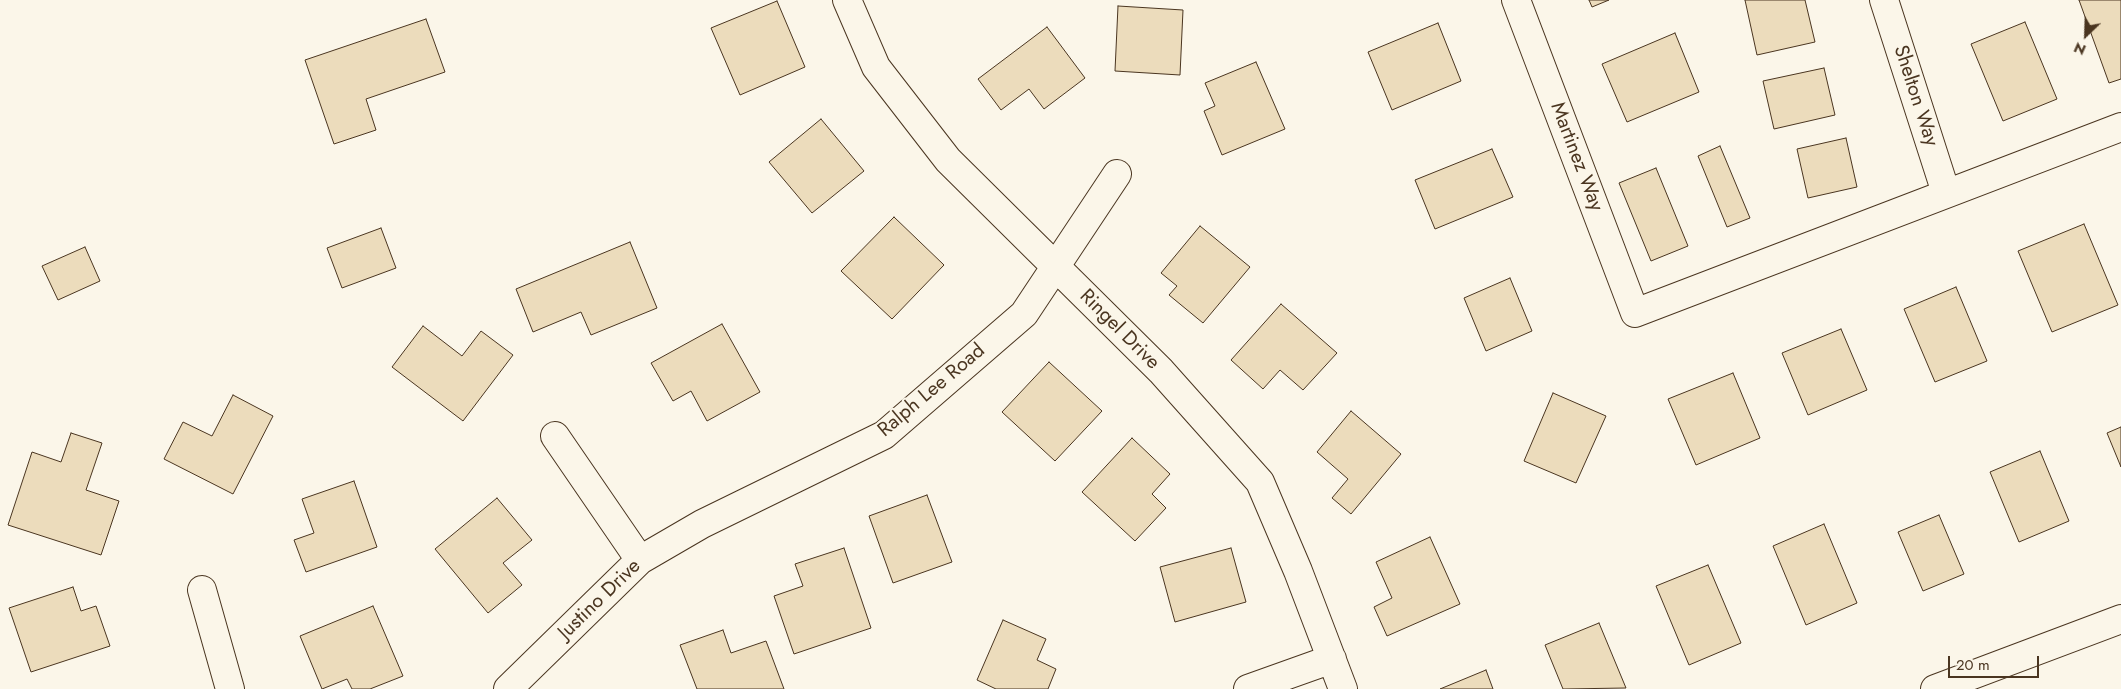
<!DOCTYPE html>
<html>
<head>
<meta charset="utf-8">
<style>
  body { margin:0 }
  #map { position:relative; width:2121px; height:689px; overflow:hidden; background:#fbf6e9; font-family:Jost,sans-serif }
  canvas { display:block }
  .north { position:absolute; left:2061px; top:10px; width:50px; height:50px; -webkit-text-stroke:4px #fbf6e9; paint-order:stroke; rotate:204deg; font-size:14px; font-weight:700; line-height:20px; text-align:center; color:#4a3520 }
  .north::after { content:''; display:block; margin:auto; width:18px; height:22px; background:#4a3520; clip-path:polygon(50% 0,100% 100%,50% 72%,0 100%) }
  .scale { position:absolute; left:1948px; top:656px; width:91px; height:22px; box-sizing:border-box; border:2px solid #4a3520; border-top:0; padding-left:6px; font-size:15px; line-height:18px; white-space:nowrap; color:#4a3520; -webkit-text-stroke:4px #fbf6e9; paint-order:stroke }
</style>
</head>
<body>
<div id="map">
<canvas width="2121" height="689"></canvas>
<div class="north">N</div>
<div class="scale">20 m</div>
</div>
<script>
const ctx = document.querySelector('canvas').getContext('2d');
ctx.lineJoin = 'round';
function fill(path, color) { ctx.fillStyle = color; ctx.fill(path, 'evenodd'); }
const shape = rows => new Path2D(rows.map(r => 'M' + r).join(''));
function stroke(path, color, width, dash) { ctx.strokeStyle = color; ctx.lineWidth = width; ctx.lineCap = dash ? 'butt' : 'round'; ctx.setLineDash(dash || []); ctx.stroke(path); }
function label(font, color, halo, rows, align = 'center') {
  ctx.font = font + ' Jost,sans-serif'; ctx.lineWidth = 4; ctx.setLineDash([]); ctx.textBaseline = 'middle'; ctx.strokeStyle = halo; ctx.fillStyle = color; for (const [text, x, y, turn = 0] of rows) {
    ctx.save(); ctx.translate(x, y); ctx.rotate((+turn || 0) * Math.PI / 180); ctx.textAlign = isNaN(turn) ? turn : align; if (halo) ctx.strokeText(text, 0, 0); ctx.fillText(text, 0, 0); ctx.restore();
  }
}
const building = shape([
  [1589,0,1609,0,1592,7,1589,0],
  [1745,0,1805,0,1815,42,1757,55,1745,0],
  [2079,0,2121,0,2121,79,2109,83,2079,0],
  [777,1,805,67,740,95,711,28,777,1],
  [1118,6,1183,10,1180,75,1115,71,1118,6],
  [426,19,445,72,366,99,376,130,334,144,305,60,426,19],
  [2025,22,2057,99,2003,121,1971,44,2025,22],
  [1438,23,1461,81,1392,110,1368,52,1438,23],
  [1047,27,1085,78,1044,109,1029,89,1001,110,978,79,1047,27],
  [1675,33,1699,92,1627,122,1602,64,1675,33],
  [1256,62,1285,129,1222,155,1204,111,1215,106,1205,83,1256,62],
  [1824,68,1835,115,1774,129,1763,81,1824,68],
  [821,119,864,171,812,213,769,162,821,119],
  [1846,138,1857,187,1808,198,1797,149,1846,138],
  [1720,146,1750,218,1727,227,1698,156,1720,146],
  [1492,149,1513,197,1435,229,1415,180,1492,149],
  [1656,168,1688,246,1651,261,1619,183,1656,168],
  [894,217,944,265,892,319,841,271,894,217],
  [2084,224,2118,305,2052,332,2018,251,2084,224],
  [1200,226,1250,267,1203,323,1169,295,1177,286,1161,273,1200,226],
  [381,228,396,268,342,288,327,248,381,228],
  [630,242,657,308,591,335,581,312,533,332,516,289,630,242],
  [85,247,100,281,58,300,42,266,85,247],
  [1510,278,1532,331,1486,351,1464,298,1510,278],
  [1956,287,1987,361,1935,382,1904,309,1956,287],
  [1281,304,1337,353,1303,390,1280,370,1263,389,1231,360,1281,304],
  [722,324,760,392,707,421,691,391,673,401,651,363,722,324],
  [423,326,462,356,481,331,513,355,463,421,392,367,423,326],
  [1841,329,1867,390,1808,415,1782,353,1841,329],
  [1049,362,1102,411,1055,461,1002,412,1049,362],
  [1733,373,1760,438,1696,465,1668,399,1733,373],
  [1553,393,1606,416,1576,483,1524,461,1553,393],
  [233,395,273,416,233,494,164,459,183,422,212,436,233,395],
  [1351,411,1401,454,1351,514,1332,498,1348,479,1317,452,1351,411],
  [2121,427,2121,467,2107,433,2121,427],
  [71,433,102,443,86,490,119,501,101,555,8,525,32,452,61,462,71,433],
  [1132,438,1170,474,1152,494,1166,508,1135,541,1082,492,1132,438],
  [2040,451,2069,521,2019,542,1990,472,2040,451],
  [354,481,377,547,306,572,294,540,314,533,302,499,354,481],
  [927,495,952,562,893,583,869,516,927,495],
  [497,498,532,540,503,563,522,585,488,613,435,549,497,498],
  [1939,515,1964,574,1923,591,1898,532,1939,515],
  [1824,524,1857,603,1806,625,1773,546,1824,524],
  [1430,537,1460,604,1387,636,1374,607,1392,598,1376,562,1430,537],
  [844,548,871,628,794,654,774,596,803,586,795,564,844,548],
  [1231,548,1246,602,1175,622,1160,567,1231,548],
  [1708,565,1741,643,1689,665,1656,586,1708,565],
  [73,587,81,611,96,606,110,646,31,672,9,608,73,587],
  [373,606,403,676,370,689,352,689,347,679,322,689,300,636,373,606],
  [1003,620,1046,639,1037,660,1056,669,1048,689,996,689,977,680,1003,620],
  [1599,623,1626,688,1563,689,1545,645,1599,623],
  [723,630,731,653,766,641,784,689,697,689,680,645,723,630],
  [1486,670,1493,689,1440,689,1486,670]
]);
const minor = shape([
  [847,0,876,67,948,160,1161,371,1260,482,1298,571,1343,689],
  [1516,0,1635,313,2121,127],
  [1884,0,1946,193],
  [555,436,640,560],
  [202,590,230,689],
  [508,689,640,560,702,524,884,435,1024,314,1117,174],
  [1248,689,1332,659],
  [1935,689,2121,619]
]);
const streetNames = [
  ["Shelton Way",1915,96,72],
  ["Martinez Way",1576,157,69],
  ["Ringel Drive",1119,330,45],
  ["Ralph Lee Road",932,391,-40],
  ["Justino Drive",600,600,-44]
];
fill(building, '#ecdcbc');
stroke(building, '#4a3520', 1);
stroke(minor, '#4a3520', 30);
stroke(minor, '#fbf6e9', 28);
label('20px', '#4a3520', '#fbf6e9', streetNames);
</script>
</body>
</html>
